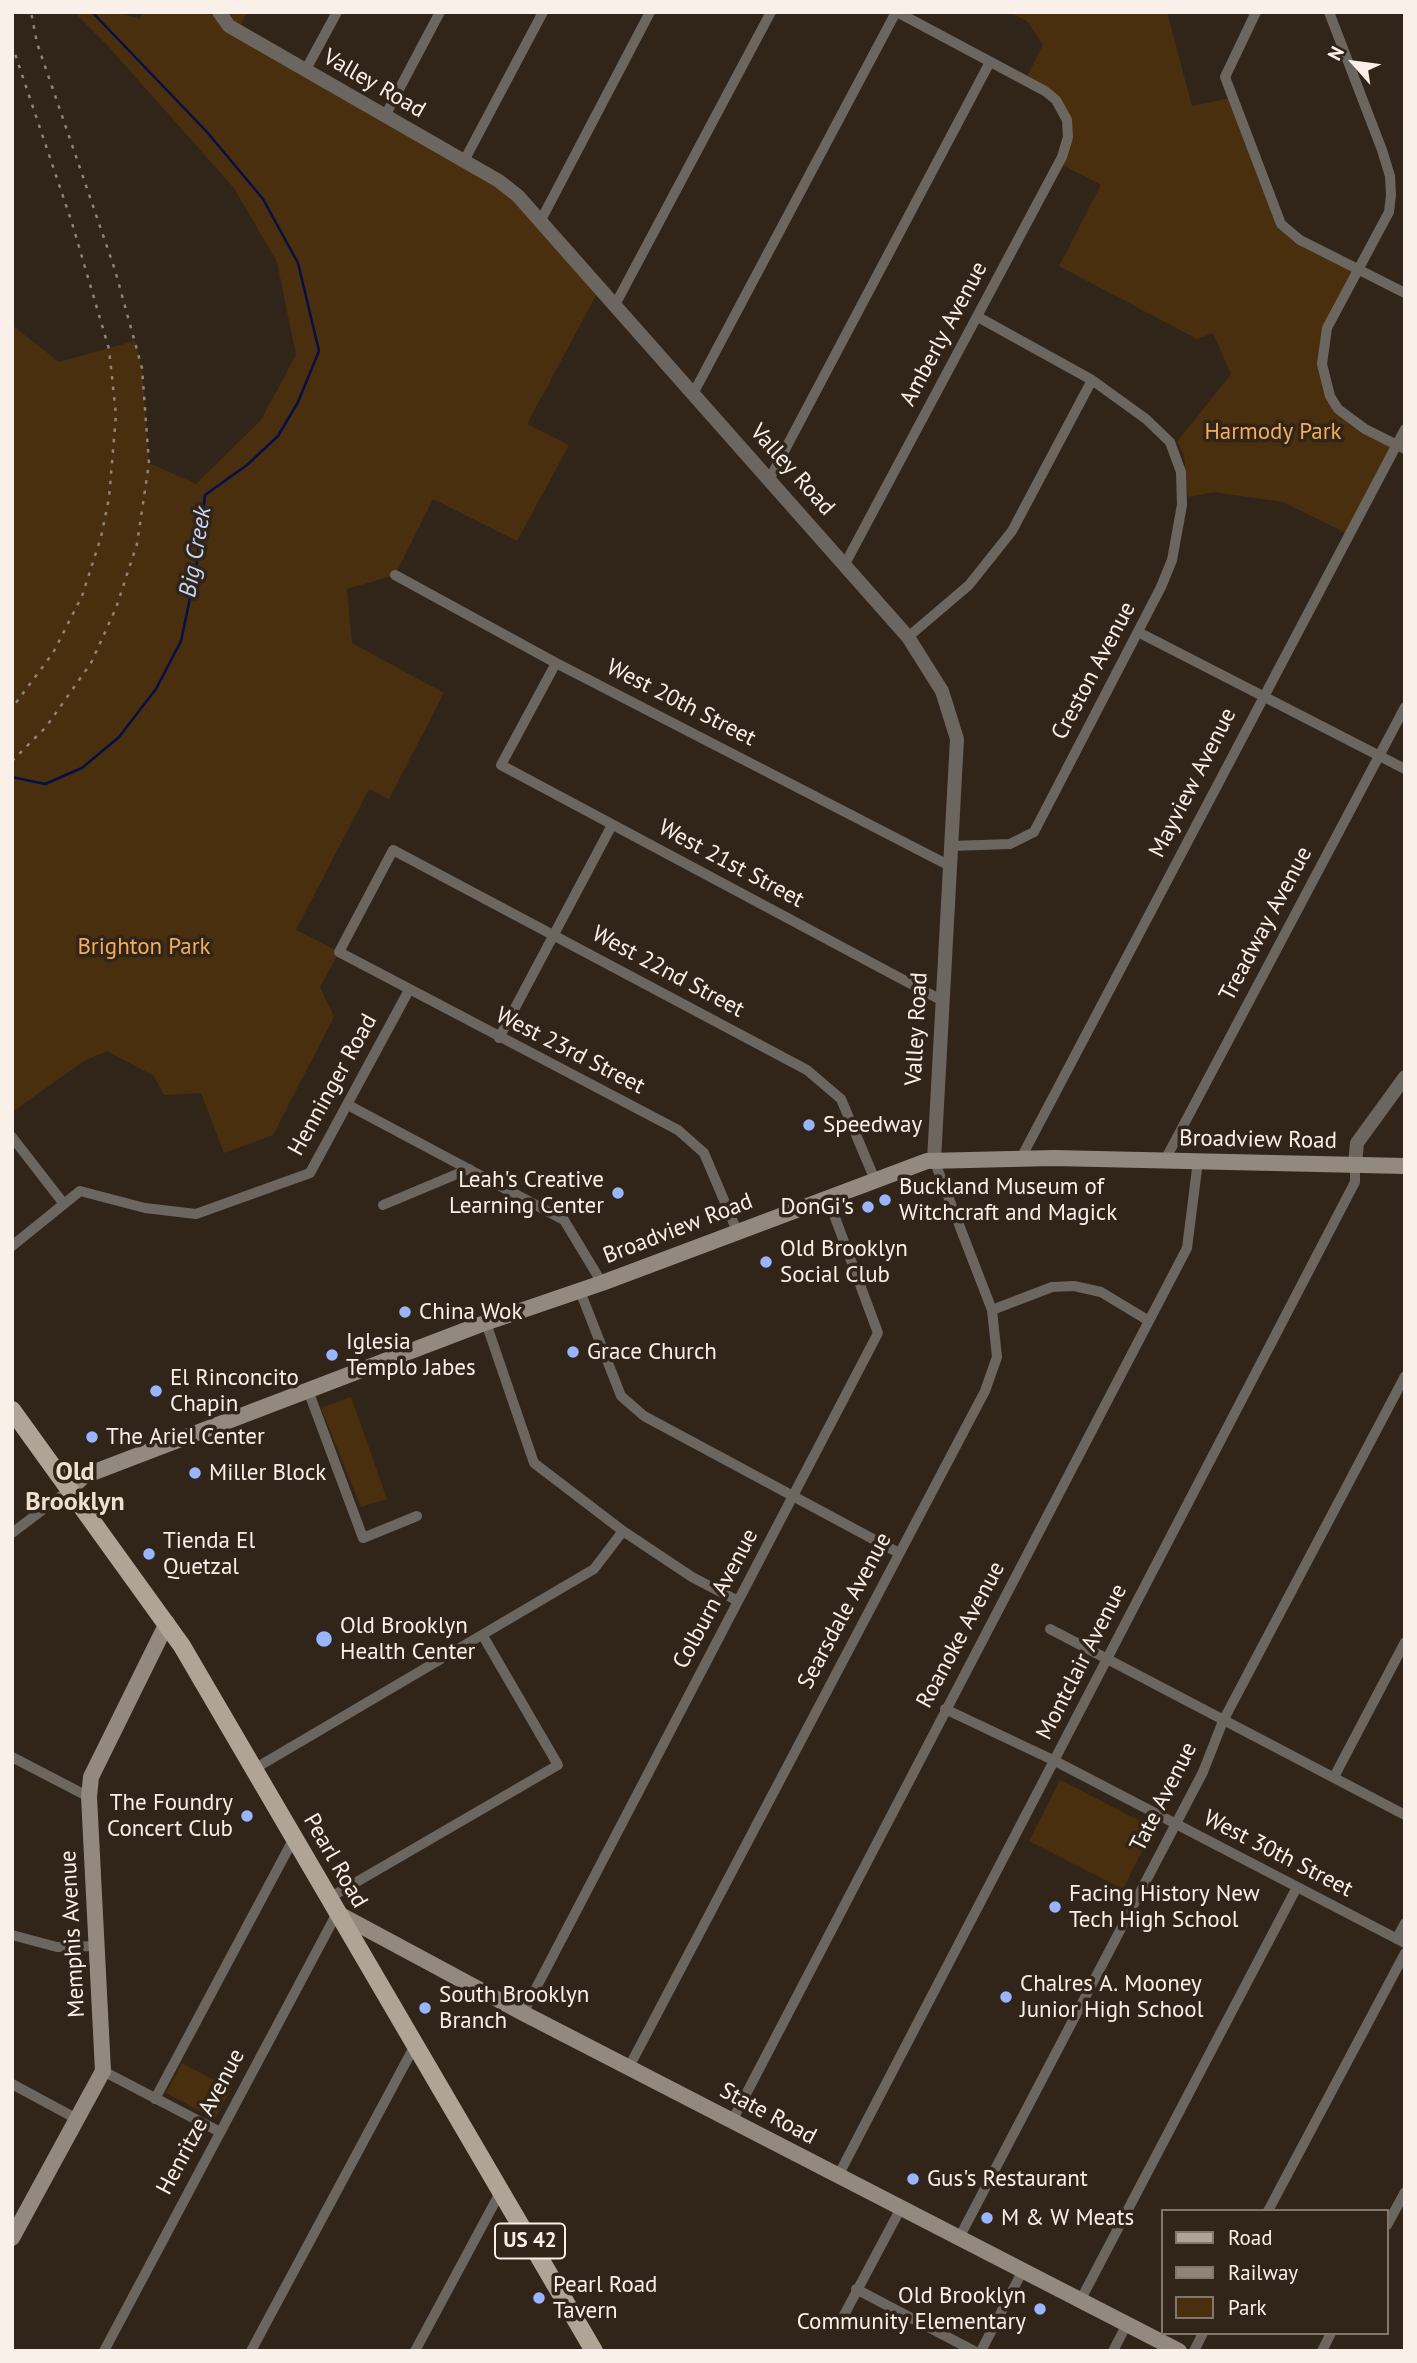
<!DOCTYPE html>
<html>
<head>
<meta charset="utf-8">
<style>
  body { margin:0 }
  #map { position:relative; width:1417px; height:2363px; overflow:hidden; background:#31251a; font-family:"PT Sans",sans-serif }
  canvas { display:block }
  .frame { position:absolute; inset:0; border:14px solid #f9f1e9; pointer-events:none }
  .legend { position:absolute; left:1161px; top:2209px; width:228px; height:126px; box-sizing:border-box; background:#31251a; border:2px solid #81776d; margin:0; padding:9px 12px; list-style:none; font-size:21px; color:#f9f1e9 }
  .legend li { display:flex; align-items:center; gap:14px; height:35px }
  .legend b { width:35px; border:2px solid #81776d }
  .north { position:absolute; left:1319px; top:28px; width:70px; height:70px; -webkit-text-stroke:5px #31251a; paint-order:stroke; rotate:298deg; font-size:19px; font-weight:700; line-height:28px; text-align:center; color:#f9f1e9 }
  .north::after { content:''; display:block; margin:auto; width:24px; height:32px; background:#f9f1e9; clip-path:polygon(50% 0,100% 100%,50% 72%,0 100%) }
</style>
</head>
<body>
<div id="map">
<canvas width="1417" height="2363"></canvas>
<div class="frame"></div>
<ul class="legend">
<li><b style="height:9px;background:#b0a497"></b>Road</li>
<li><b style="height:9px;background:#8e847a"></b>Railway</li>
<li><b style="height:19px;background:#4a2f0e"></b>Park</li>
</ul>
<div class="north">N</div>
</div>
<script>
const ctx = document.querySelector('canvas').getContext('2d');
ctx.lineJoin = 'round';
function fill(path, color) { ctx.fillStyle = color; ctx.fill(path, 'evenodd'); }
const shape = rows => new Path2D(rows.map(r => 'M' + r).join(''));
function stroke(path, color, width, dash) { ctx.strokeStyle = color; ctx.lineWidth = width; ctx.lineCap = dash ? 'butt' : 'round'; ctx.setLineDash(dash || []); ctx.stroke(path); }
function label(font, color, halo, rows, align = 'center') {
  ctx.font = font + ' "PT Sans",sans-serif'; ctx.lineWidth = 7; ctx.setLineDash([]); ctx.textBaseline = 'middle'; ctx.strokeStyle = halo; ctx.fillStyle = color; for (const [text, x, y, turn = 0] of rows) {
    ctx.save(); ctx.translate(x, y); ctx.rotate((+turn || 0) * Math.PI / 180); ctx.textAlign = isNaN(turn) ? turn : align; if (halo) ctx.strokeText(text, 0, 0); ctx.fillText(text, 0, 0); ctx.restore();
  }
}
const green = shape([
  [74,12,116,12,140,19,142,12,247,12,238,31,502,183,600,288,527,424,569,445,517,541,433,499,395,575,347,589,352,643,444,693,389,799,369,789,296,930,339,952,320,987,334,1017,273,1135,224,1153,201,1093,164,1095,154,1076,107,1051,84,1061,12,1112,12,325,59,362,135,341,142,368,149,463,196,484,261,420,296,355,277,262,234,188,107,45],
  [1009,12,1167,12,1192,106,1231,98,1281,224,1360,270,1325,339,1323,352,1338,409,1396,445,1348,534,1283,502,1213,492,1188,497,1184,455,1177,442,1231,374,1213,333,1197,339,1059,266,1101,185,1059,163,1068,137,1056,100,1025,80,1043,45,1027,21],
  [351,1397,387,1499,361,1507,321,1408],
  [1060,1780,1154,1828,1123,1889,1029,1841],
  [182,2063,231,2089,215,2119,166,2093]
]);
const stream = shape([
  [12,777,45,784,82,768,119,737,156,689,181,641,196,570,205,495,247,465,278,436,298,402,319,351,298,263,263,199,207,132,92,12]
]);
const minor = shape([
  [1256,12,1225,77,1281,224,1300,240,1405,293],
  [1329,12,1382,150,1390,176,1391,195,1389,212,1327,328,1322,364,1330,396,1338,409,1365,429,1405,449],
  [305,71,337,12],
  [385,116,440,12],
  [464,161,543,12],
  [541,220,650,12],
  [615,305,771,12],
  [694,392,896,12],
  [770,478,990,62],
  [845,564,1062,157,1068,137,1067,120,1056,100,1045,91,897,12],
  [395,575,556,663,950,866],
  [1138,632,1405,769],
  [908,637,969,585,1012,531,1092,380],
  [556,663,501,765,941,1000],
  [951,846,1010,844,1034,832,1161,587,1172,560,1182,505,1181,472,1170,442,1146,419,1092,380,978,317],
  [499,1038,612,825],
  [348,1105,564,1220,602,1283],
  [12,1137,64,1204],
  [1021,1158,1405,429],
  [1165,1160,1405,707],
  [383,1205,469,1169],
  [737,1231,704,1153,678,1130,339,952,393,850,807,1070,841,1099,875,1180],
  [12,1246,80,1191,145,1208,196,1214,310,1173,409,990],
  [580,1291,621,1396,644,1416,899,1553],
  [992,1310,1052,1287,1074,1286,1101,1292,1149,1321],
  [486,1323,534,1463,623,1531,692,1577,738,1601],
  [309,1393,363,1538,417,1516],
  [12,1533,70,1489],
  [1050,1629,1405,1815],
  [945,1709,1055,1761,1405,1943],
  [12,1757,89,1797],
  [254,1769,594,1569,623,1531],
  [1334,1777,1405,1642],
  [329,1898,558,1765,483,1636],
  [12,1935,57,1947,97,1946],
  [1397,1938,1405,1923],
  [523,2013,878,1333,827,1196],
  [629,2067,985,1391,997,1357,992,1310,934,1160],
  [103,2071,220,2132],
  [12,2084,77,2119],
  [155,2099,294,1838],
  [732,2121,1187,1248,1198,1161],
  [838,2176,1355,1182,1355,1164],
  [1268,2211,1405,1953],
  [1387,2225,1405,2192],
  [959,2238,1203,1772,1223,1721,1405,1376],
  [856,2289,974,2351],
  [1080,2301,1297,1887],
  [844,2315,901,2208],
  [104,2351,337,1913],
  [251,2351,414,2047],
  [415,2351,502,2189],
  [981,2351,1023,2270],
  [1113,2351,1127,2324],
  [1194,2351,1203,2333],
  [1322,2351,1331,2333]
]);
const tertiary = shape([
  [219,12,229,26,499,181,518,196,908,637,942,691,957,739,934,1160],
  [1355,1164,1357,1143,1405,1077]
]);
const secondary = shape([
  [70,1489,84,1476,479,1325,602,1283,927,1161,1054,1158,1405,1166],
  [337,1913,523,2013,1179,2351],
  [12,2238,103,2071,89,1797,91,1777,167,1623]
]);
const primary = shape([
  [12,1410,182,1646,594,2351]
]);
const rail = shape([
  [12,45,72,223,109,349,116,415,109,498,101,537,82,596,53,653,12,708],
  [12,761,46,727,91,663,116,608,137,544,149,463,142,368,115,270,37,43,31,12]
]);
const markers = [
  [809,1125,7,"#99b5fd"],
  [618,1193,7,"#99b5fd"],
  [885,1200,7,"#99b5fd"],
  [868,1207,7,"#99b5fd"],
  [766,1262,7,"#99b5fd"],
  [405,1312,7,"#99b5fd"],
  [573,1352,7,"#99b5fd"],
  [332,1355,7,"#99b5fd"],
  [156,1391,7,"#99b5fd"],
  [92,1437,7,"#99b5fd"],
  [195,1473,7,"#99b5fd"],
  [149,1554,7,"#99b5fd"],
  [324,1639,9,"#99b5fd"],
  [247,1816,7,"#99b5fd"],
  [1055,1907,7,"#99b5fd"],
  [1006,1997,7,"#99b5fd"],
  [425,2008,7,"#99b5fd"],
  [913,2179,7,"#99b5fd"],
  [987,2218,7,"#99b5fd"],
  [539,2298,7,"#99b5fd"],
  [1040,2309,7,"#99b5fd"]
];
const shields = [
  [530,2241,70]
];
const shieldNames = [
  ["US 42",530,2241]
];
const streetNames = [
  ["Valley Road",374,84,30],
  ["Amberly Avenue",944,334,-62],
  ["Valley Road",792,470,48],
  ["Creston Avenue",1094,671,-62],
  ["West 20th Street",681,703,27],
  ["Mayview Avenue",1193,783,-63],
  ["West 21st Street",731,864,28],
  ["Treadway Avenue",1266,924,-62],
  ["West 22nd Street",668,972,28],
  ["Valley Road",917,1029,-87],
  ["West 23rd Street",570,1051,27],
  ["Henninger Road",333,1085,-61],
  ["Broadview Road",1258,1140,1],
  ["Broadview Road",678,1229,-21],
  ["Colburn Avenue",716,1599,-62],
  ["Searsdale Avenue",845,1611,-62],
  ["Roanoke Avenue",961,1635,-62],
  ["Montclair Avenue",1082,1662,-63],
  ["Tate Avenue",1164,1797,-63],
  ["West 30th Street",1278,1854,27],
  ["Pearl Road",335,1861,60],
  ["Memphis Avenue",73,1934,-93],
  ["State Road",768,2114,28],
  ["Henritze Avenue",201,2122,-62]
];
const parkNames = [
  ["Harmody Park",1273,432],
  ["Brighton Park",144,947]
];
const poiNames = [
  ["Speedway",823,1125],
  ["Leah's Creative",604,1180,"right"],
  ["Learning Center",604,1206,"right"],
  ["Buckland Museum of",899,1187],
  ["Witchcraft and Magick",899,1213],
  ["DonGi's",854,1207,"right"],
  ["Old Brooklyn",780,1249],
  ["Social Club",780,1275],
  ["China Wok",419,1312],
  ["Iglesia",346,1342],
  ["Templo Jabes",346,1368],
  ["Grace Church",587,1352],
  ["El Rinconcito",170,1378],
  ["Chapin",170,1404],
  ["The Ariel Center",106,1437],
  ["Miller Block",209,1473],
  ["Tienda El",163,1541],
  ["Quetzal",163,1567],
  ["Old Brooklyn",340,1626],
  ["Health Center",340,1652],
  ["The Foundry",233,1803,"right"],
  ["Concert Club",233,1829,"right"],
  ["Facing History New",1069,1894],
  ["Tech High School",1069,1920],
  ["Chalres A. Mooney",1020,1984],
  ["Junior High School",1020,2010],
  ["South Brooklyn",439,1995],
  ["Branch",439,2021],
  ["Gus's Restaurant",927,2179],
  ["M & W Meats",1001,2218],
  ["Pearl Road",553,2285],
  ["Tavern",553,2311],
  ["Old Brooklyn",1026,2296,"right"],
  ["Community Elementary",1026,2322,"right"]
];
const waterNames = [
  ["Big Creek",196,552,-80]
];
const quarterNames = [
  ["Old",75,1473],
  ["Brooklyn",75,1503]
];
fill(green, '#4a2f0e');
stroke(stream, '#060f45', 2.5);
stroke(minor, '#6c6660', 10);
stroke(tertiary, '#6c6660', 14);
stroke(secondary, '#92897f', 16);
stroke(primary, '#b0a497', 18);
stroke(rail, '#8e847a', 2.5, [3.5, 7]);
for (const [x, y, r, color] of markers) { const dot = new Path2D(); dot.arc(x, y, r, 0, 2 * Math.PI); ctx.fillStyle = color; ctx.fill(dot); stroke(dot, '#31251a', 2.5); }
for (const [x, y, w] of shields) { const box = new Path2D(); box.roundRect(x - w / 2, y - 17.5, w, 35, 5); ctx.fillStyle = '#31251a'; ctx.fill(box); stroke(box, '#f9f1e9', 2); }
label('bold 21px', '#f9f1e9', null, shieldNames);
label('23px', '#f9f1e9', '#31251a', streetNames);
label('23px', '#f5ad59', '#31251a', parkNames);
label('23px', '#f9f1e9', '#31251a', poiNames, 'left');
label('italic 24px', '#c6d5f8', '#31251a', waterNames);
label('bold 26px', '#efe0d0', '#31251a', quarterNames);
</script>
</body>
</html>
